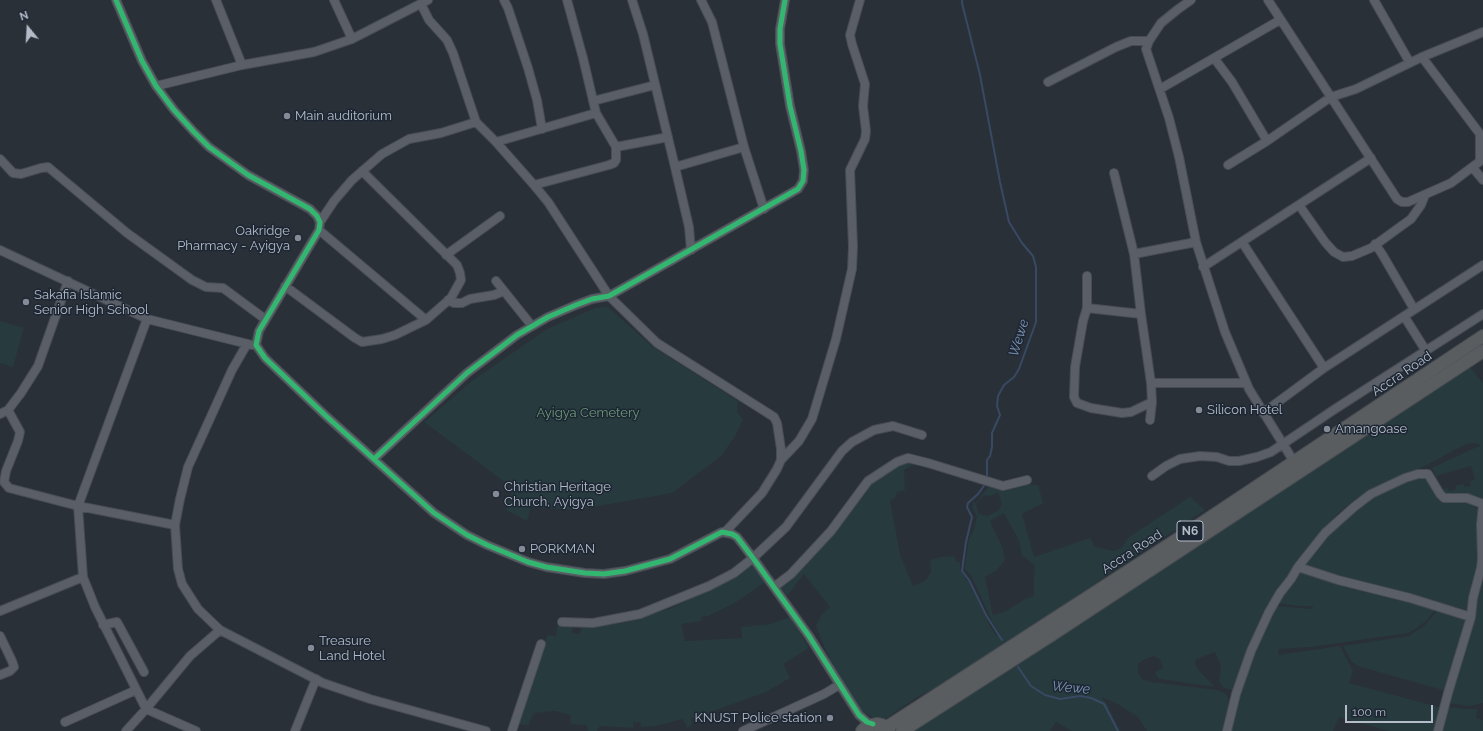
<!DOCTYPE html>
<html>
<head>
<meta charset="utf-8">
<style>
  body { margin:0 }
  #map { position:relative; width:1483px; height:731px; overflow:hidden; background:#2a3038; font-family:Raleway,sans-serif }
  canvas { display:block }
  .north { position:absolute; left:8px; top:8px; width:40px; height:40px; -webkit-text-stroke:3px #1d2633; paint-order:stroke; rotate:342deg; font-size:11px; font-weight:700; line-height:16px; text-align:center; color:#b4bcc9 }
  .north::after { content:''; display:block; margin:auto; width:14px; height:18px; background:#b4bcc9; clip-path:polygon(50% 0,100% 100%,50% 72%,0 100%) }
  .scale { position:absolute; left:1345px; top:705px; width:88px; height:18px; box-sizing:border-box; border:2px solid #b4bcc9; border-top:0; padding-left:5px; font-size:12px; line-height:14px; white-space:nowrap; color:#b4bcc9; -webkit-text-stroke:3px #1d2633; paint-order:stroke }
</style>
</head>
<body>
<div id="map">
<canvas width="1483" height="731"></canvas>
<div class="north">N</div>
<div class="scale">100 m</div>
</div>
<script>
const ctx = document.querySelector('canvas').getContext('2d');
ctx.lineJoin = 'round';
function fill(path, color) { ctx.fillStyle = color; ctx.fill(path, 'evenodd'); }
const shape = rows => new Path2D(rows.map(r => 'M' + r).join(''));
function stroke(path, color, width, dash) { ctx.strokeStyle = color; ctx.lineWidth = width; ctx.lineCap = dash ? 'butt' : 'round'; ctx.setLineDash(dash || []); ctx.stroke(path); }
function label(font, color, halo, rows, align = 'center') {
  ctx.font = font + ' Raleway,sans-serif'; ctx.lineWidth = 3; ctx.setLineDash([]); ctx.textBaseline = 'middle'; ctx.strokeStyle = halo; ctx.fillStyle = color; for (const [text, x, y, turn = 0] of rows) {
    ctx.save(); ctx.translate(x, y); ctx.rotate((+turn || 0) * Math.PI / 180); ctx.textAlign = isNaN(turn) ? turn : align; if (halo) ctx.strokeText(text, 0, 0); ctx.fillText(text, 0, 0); ctx.restore();
  }
}
const green = shape([
  [608,307,653,347,738,401,737,412,743,419,736,435,721,456,672,493,575,510,531,507,527,521,506,510,513,488,424,422,472,381,547,329,595,308],
  [0,321,24,328,13,367,0,363],
  [1468,365,1483,383,1483,502,1445,495,1443,489,1448,488,1449,491,1456,489,1455,486,1463,484,1465,487,1471,486,1470,481,1475,479,1471,466,1436,476,1432,468,1481,445,1475,443,1466,444,1419,469,1396,479,1354,500,1336,515,1305,552,1277,590,1233,691,1223,687,1219,682,1221,665,1215,652,1196,659,1195,664,1199,671,1215,687,1160,679,1157,677,1155,672,1163,668,1160,659,1154,656,1145,659,1138,664,1138,672,1142,679,1151,682,1217,690,1226,694,1229,701,1222,731,1147,731,1138,717,1116,703,1101,697,1107,704,1120,731,1072,731,1056,722,1050,731,912,731],
  [908,461,917,463,904,470,905,490,897,492,895,498,890,501,900,554,913,586,926,580,931,572,930,560,941,557,954,556,956,561,960,563,960,570,968,581,991,628,997,636,1000,634,993,623,971,575,965,569,965,566,969,539,974,530,977,516,972,507,973,503,976,503,990,485,1038,485,1043,503,1022,514,1034,557,1090,538,1095,547,1114,551,1121,548,1129,537,1190,497,1205,510,951,680,917,697,886,718,877,719,863,712,854,702,833,667,821,639,816,626,822,614,830,607,804,574,787,596,779,587,867,484],
  [998,492,1002,504,999,510,988,516,978,514,976,504,984,495,991,496],
  [1004,513,1019,541,1022,555,1035,566,1034,576,1034,596,1027,598,1004,612,993,615,985,577,996,571,1005,560,1003,549,990,521],
  [1413,477,1427,477,1434,490,1456,501,1469,503,1479,510,1480,562,1469,611,1457,607,1391,591,1302,565,1324,537,1374,495,1389,490],
  [750,564,765,582,733,604,708,616,701,617,701,621,681,624,685,641,742,638,741,627,770,624,790,617,809,648,783,664,790,678,766,692,711,712,711,716,691,718,692,725,687,728,683,719,656,726,641,727,640,722,633,722,633,728,600,726,597,731,588,731,587,725,571,724,570,715,555,711,534,713,528,725,516,724,538,657,548,635,556,636,558,622,573,625,572,633,579,634,582,627,623,623,672,608,717,585],
  [1483,564,1483,703,1470,706,1449,703],
  [1300,569,1436,608,1428,619,1417,628,1408,633,1311,647,1279,649,1278,655,1340,646,1353,671,1349,683,1442,708,1436,731,1389,731,1339,717,1333,731,1229,731,1238,694,1253,654,1276,606,1312,609,1313,606,1299,606,1277,603],
  [1439,609,1465,619,1466,621,1446,691,1358,666,1352,662,1343,646,1409,636,1424,626],
  [1448,707,1465,709,1478,709,1476,718,1483,720,1483,731,1441,731]
]);
const stream = shape([
  [962,0,962,3,980,75,1000,182,1009,222,1022,243,1033,256,1036,267,1036,322,1019,369,1014,377,1004,385,998,396,997,406,1000,415,992,433,992,447,990,456,987,460,987,478],
  [986,483,978,494,968,503,967,507,972,517,966,542,962,571,969,580,986,615,1002,640],
  [1018,667,1031,686,1045,695,1060,699,1080,696,1091,698,1104,704,1118,731]
]);
const minor = shape([
  [116,0,142,61,156,86,174,110,194,132,209,147,248,175,310,209,317,216,320,222,319,230,259,331,256,345,265,358,326,416,434,513,467,535,487,545,528,562,546,567,585,573,604,574,625,571,670,559,722,532,732,534,737,537,753,558,809,636,859,715,867,722,873,724],
  [216,0,242,65],
  [334,0,352,39],
  [504,0,508,8,528,68,537,100,542,129],
  [632,0,643,34,675,167,689,227,691,250],
  [701,0,712,22,744,147,764,209],
  [1191,0,1177,10,1161,23,1149,41,1146,49,1169,118,1179,157,1196,242,1225,332,1249,389,1296,465],
  [1268,0,1397,199,1402,202,1408,202,1451,183,1483,159],
  [1374,0,1410,63],
  [421,4,429,20,447,40,453,53,476,122,496,142,534,185,548,202,609,296,657,343,774,417,777,423,781,449,781,460,777,469,762,493,725,532],
  [1422,57,1483,138],
  [1214,58,1232,82,1267,141],
  [1048,82,1116,47,1131,41,1149,41],
  [156,86,242,65,314,52,352,39,428,0],
  [1160,89,1280,20],
  [593,101,655,85],
  [496,142,596,113],
  [616,147,668,137],
  [0,159,13,173,21,174,41,168,48,167,127,233,192,280,206,287,223,288,265,319],
  [1480,161,1480,136],
  [1228,165,1267,141,1331,97,1356,89,1422,57,1483,32],
  [675,167,744,147],
  [1473,168,1483,180],
  [1114,173,1134,254,1141,314,1151,383,1152,402,1150,420],
  [534,185,609,165,614,163,616,160,616,147,596,113,583,58,567,0],
  [1299,205,1325,242,1334,252,1343,257,1352,256,1371,248,1393,232,1411,219,1421,205,1425,195],
  [320,222,334,201,352,180,382,154,409,139,441,133,476,122],
  [319,230,426,320],
  [1242,242,1324,368],
  [1375,244,1382,254,1414,309],
  [0,250,147,319,252,345],
  [1134,254,1196,242],
  [446,255,500,216],
  [1203,267,1371,158],
  [1087,276,1087,308,1083,321,1075,367,1074,397,1077,403,1091,408,1122,413,1131,412,1152,402],
  [496,281,532,326],
  [285,286,355,338,362,342,382,339,395,335,426,320,451,298,461,280,460,273,457,265,362,171],
  [448,300,454,303,462,303,470,299,494,295,504,291],
  [1087,308,1141,314],
  [1404,316,1426,351],
  [147,319,78,506,83,577,95,607,146,709,196,731],
  [247,344,232,370,188,467,180,499,175,525,178,569,182,584,198,609,220,630,323,683,370,699,486,731],
  [1151,383,1246,383],
  [8,410,20,432,18,441,6,471,4,482,9,488,78,506,175,525],
  [1263,413,1324,368,1483,265],
  [0,414,8,410,21,393,38,366,68,281],
  [374,459,467,373,517,335,548,317,576,305,592,299,609,296,798,189,803,181,804,170,801,151,790,106,780,44,780,29,785,0],
  [781,460,799,441,812,419,836,339,852,269,853,247,850,170,865,139,866,131,863,106,865,84,852,44,850,35,860,0],
  [1152,476,1166,466,1180,459,1200,456,1217,457,1229,461,1239,461,1257,457,1271,452,1335,409,1483,314],
  [1298,567,1338,580,1410,598,1471,617],
  [774,587,791,574,831,531,868,481,897,462,908,458,928,463,1003,486,1027,480],
  [0,611,83,577],
  [562,622,593,623,640,614,709,586,734,573,753,558,786,527,842,451,852,442,874,430,893,426,922,435],
  [103,625,117,622,144,672],
  [0,636,12,661,14,667,10,671,0,675],
  [65,722,136,690],
  [126,731,146,709,190,656,220,630],
  [295,731,316,679],
  [512,731,541,644],
  [743,731,824,694,839,685],
  [1227,731,1236,694,1251,651,1269,612,1280,593,1291,579,1298,567,1325,533,1354,507,1371,494,1405,478,1418,474,1428,474,1440,494,1444,498,1467,498,1483,504,1481,525,1482,559,1481,568,1473,598,1471,617,1448,693,1438,731]
]);
const highway = shape([
  [862,731,867,726,878,724,882,725,889,731],
  [881,731,1184,535,1483,336],
  [902,731,1053,634,1483,351]
]);
const cycleway = shape([
  [116,0,142,61,156,86,174,110,194,132,209,147,248,175,310,209,317,216,320,222,319,230,259,331,256,345,265,358,326,416,434,513,467,535,487,545,528,562,546,567,585,573,604,574,625,571,670,559,722,532,732,534,737,537,753,558,809,636,859,715,867,722,873,724],
  [374,459,467,373,517,335,548,317,576,305,592,299,609,296,798,189,803,181,804,170,801,151,790,106,780,44,780,29,785,0]
]);
const markers = [
  [287,116,4,"#848b96"],
  [298,238,4,"#848b96"],
  [26,302,4,"#848b96"],
  [1199,410,4,"#848b96"],
  [1327,429,4,"#848b96"],
  [496,494,4,"#848b96"],
  [522,549,4,"#848b96"],
  [311,648,4,"#848b96"],
  [830,718,4,"#848b96"]
];
const shields = [
  [1190,531,26]
];
const shieldNames = [
  ["N6",1190,531]
];
const poiNames = [
  ["Main auditorium",295,116],
  ["Oakridge",290,231,"right"],
  ["Pharmacy - Ayigya",290,246,"right"],
  ["Sakafia Islamic",34,295],
  ["Senior High School",34,310],
  ["Silicon Hotel",1207,410],
  ["Amangoase",1335,429],
  ["Christian Heritage",504,487],
  ["Church, Ayigya",504,502],
  ["PORKMAN",530,549],
  ["Treasure",319,641],
  ["Land Hotel",319,656],
  ["KNUST Police station",822,718,"right"]
];
const streetNames = [
  ["Accra Road",1402,374,-34],
  ["Accra Road",1132,552,-33]
];
const parkNames = [
  ["Ayigya Cemetery",588,413]
];
const waterNames = [
  ["Wewe",1019,338,-73],
  ["Wewe",1071,688,5]
];
fill(green, '#273a3e');
stroke(stream, '#384963', 2);
stroke(minor, '#484c53', 10);
stroke(highway, '#474c53', 14);
stroke(minor, '#5a5e66', 8);
stroke(highway, '#5a5d60', 12);
stroke(cycleway, '#33b770', 5);
for (const [x, y, r, color] of markers) { const dot = new Path2D(); dot.arc(x, y, r, 0, 2 * Math.PI); ctx.fillStyle = color; ctx.fill(dot); stroke(dot, '#1d2633', 1.5); }
for (const [x, y, w] of shields) { const box = new Path2D(); box.roundRect(x - w / 2, y - 10, w, 20, 3); ctx.fillStyle = '#1d2633'; ctx.fill(box); stroke(box, '#b4bcc9', 1); }
label('bold 12px', '#b4bcc9', null, shieldNames);
label('13px', '#b4bcc9', '#1d2633', poiNames, 'left');
label('13px', '#b4bcc9', '#1d2633', streetNames);
label('13px', '#6b9a76', '#1d2633', parkNames);
label('italic 14px', '#7c92b1', '#1d2633', waterNames);
</script>
</body>
</html>
